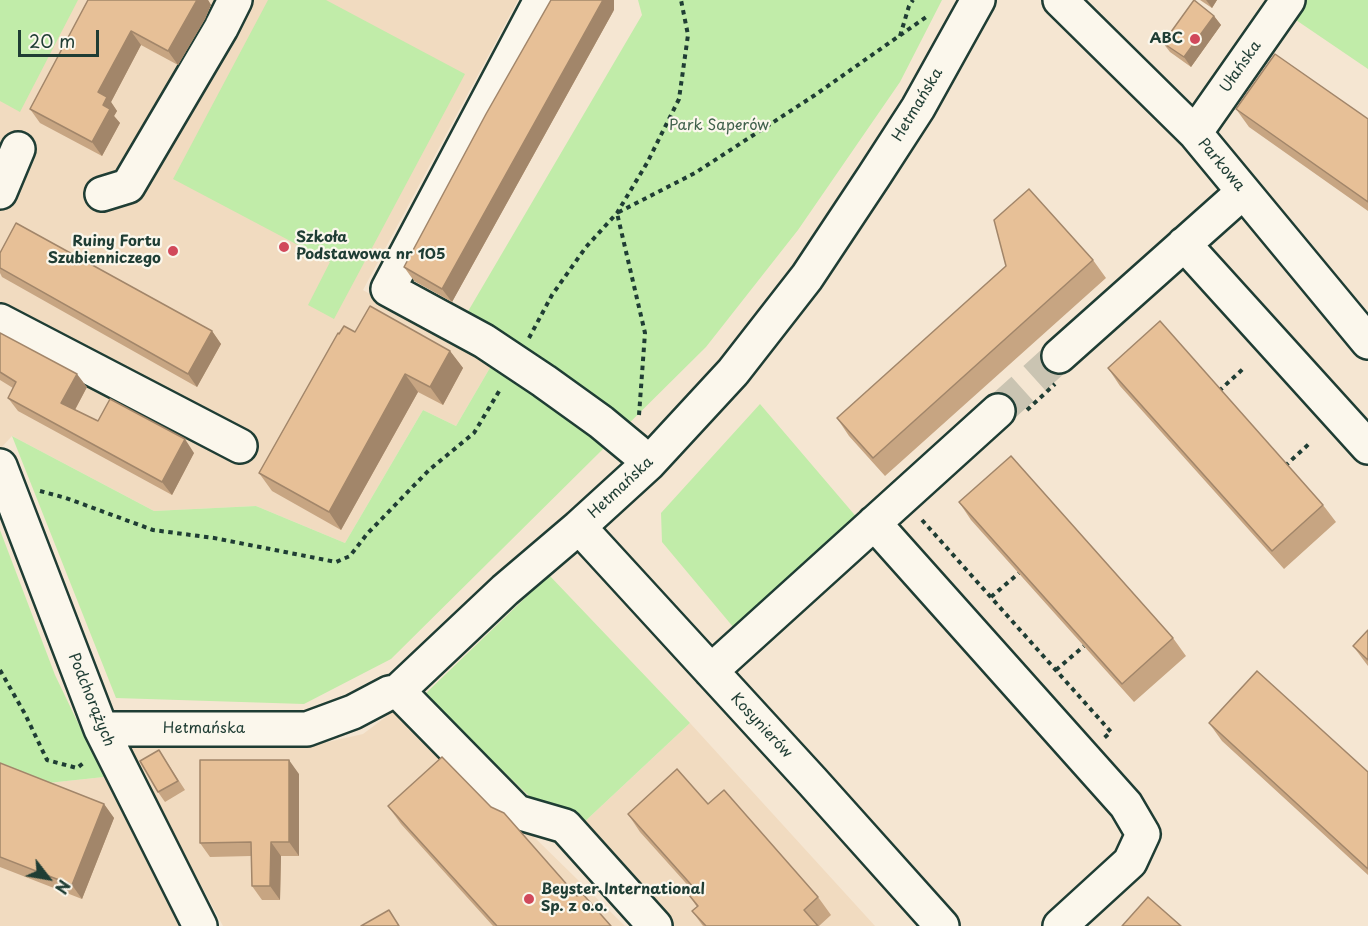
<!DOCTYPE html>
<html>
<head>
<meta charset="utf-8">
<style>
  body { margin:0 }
  #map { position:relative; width:1368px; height:926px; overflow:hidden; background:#f5e6d2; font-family:"Playpen Sans",sans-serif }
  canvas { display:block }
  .north { position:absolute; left:18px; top:848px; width:60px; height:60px; -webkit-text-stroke:4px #fbf7ec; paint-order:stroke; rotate:121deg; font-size:16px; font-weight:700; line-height:24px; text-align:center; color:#1f3d34 }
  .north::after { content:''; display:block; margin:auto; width:21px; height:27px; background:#1f3d34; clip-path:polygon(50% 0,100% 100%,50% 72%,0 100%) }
  .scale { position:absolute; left:18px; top:30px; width:81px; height:27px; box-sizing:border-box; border:3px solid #1f3d34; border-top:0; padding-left:8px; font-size:18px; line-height:21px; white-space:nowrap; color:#1f3d34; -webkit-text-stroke:4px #fbf7ec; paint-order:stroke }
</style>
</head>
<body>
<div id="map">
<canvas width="1368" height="926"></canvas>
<div class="north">N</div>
<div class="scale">20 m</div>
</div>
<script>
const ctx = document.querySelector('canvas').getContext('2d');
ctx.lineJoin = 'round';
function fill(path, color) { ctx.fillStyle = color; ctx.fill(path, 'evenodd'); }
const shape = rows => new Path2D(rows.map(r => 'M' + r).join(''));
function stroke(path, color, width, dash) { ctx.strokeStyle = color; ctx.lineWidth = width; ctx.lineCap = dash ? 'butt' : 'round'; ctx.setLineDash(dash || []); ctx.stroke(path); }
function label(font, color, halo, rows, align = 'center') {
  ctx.font = font + ' "Playpen Sans",sans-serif'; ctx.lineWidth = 4.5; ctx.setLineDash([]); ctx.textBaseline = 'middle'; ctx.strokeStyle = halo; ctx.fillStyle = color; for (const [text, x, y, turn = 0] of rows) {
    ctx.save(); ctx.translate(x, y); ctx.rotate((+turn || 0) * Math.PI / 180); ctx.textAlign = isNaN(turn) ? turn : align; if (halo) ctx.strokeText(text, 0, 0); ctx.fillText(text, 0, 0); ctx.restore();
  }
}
const built = shape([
  [0,0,518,0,363,290,491,366,456,426,423,410,345,543,256,506,154,511,12,436,0,449],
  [395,710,533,836,625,926,223,926,126,746,301,748,363,734],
  [690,723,875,926,671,926,580,826],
  [0,766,48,783,104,777,179,926,0,926]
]);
const green = shape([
  [0,0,78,0,20,112,0,101],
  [268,0,326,0,465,74,334,319,308,305,330,262,173,179],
  [638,0,942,0,900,82,798,230,706,347,391,659,304,704,116,698,12,436,154,511,256,506,345,543,423,410,456,426,491,366,450,342,642,15],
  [1306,0,1368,0,1368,69,1293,18],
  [760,404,859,520,739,634,662,542,661,513],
  [0,530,55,675,104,777,48,783,0,766],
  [549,575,690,723,580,826,528,795,424,695]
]);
const minorTunnel = shape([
  [998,411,1059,356]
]);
const path = shape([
  [900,36,909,6,913,0],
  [529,338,552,295,586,247,617,213,647,163,679,99,688,35,681,0],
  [1219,391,1245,367],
  [1027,410,1055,384],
  [639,415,645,333,617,213,695,173,815,95,929,15],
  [1285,466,1311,442],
  [40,491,66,498,153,530,214,538,336,562,350,556,367,534,429,470,474,433,501,388],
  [922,520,1111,732,1104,738],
  [991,597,1019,573],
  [0,670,25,714,47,760,77,768,86,761],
  [1056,670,1084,646]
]);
const minor = shape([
  [541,0,388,289,484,341,544,381,601,422,636,451,648,464],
  [1060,0,1195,133,1368,342],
  [1195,133,1288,0],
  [0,192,18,149],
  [102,194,128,186,221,28,235,0],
  [1184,244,1368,447],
  [0,321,240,446],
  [1059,356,1243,192],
  [0,466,101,729,200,926],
  [874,523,1126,805,1143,834,1130,862,1060,926],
  [579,527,812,781,942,926],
  [711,671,998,411],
  [398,691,517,812,565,826,655,926],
  [101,729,307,729,353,712,389,693,398,691,505,590,579,527,648,464,733,372,807,277,874,176,918,108,978,0]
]);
const wall = shape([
  [88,0,208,0,211,5,205,19,178,65,141,45,111,102,117,111,114,116,120,123,102,156,40,123,30,109],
  [1200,0,1217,0,1212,8],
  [614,10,452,302,414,281,404,267],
  [1214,16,1221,25,1191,67,1170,52,1163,43],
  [1236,109,1368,119,1368,211,1249,127],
  [0,253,212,331,221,344,197,387,2,277,0,273],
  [1093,260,1106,278,885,476,849,436,837,418],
  [355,332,450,351,463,368,443,405,418,392,341,530,272,491,259,473,339,334],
  [0,333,87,387,75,410,98,421,194,453,172,495,18,411,8,398,13,388,0,380],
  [1108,368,1323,505,1336,522,1284,569,1120,386],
  [959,502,1173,638,1186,656,1134,702,971,520],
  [1368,630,1368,666,1353,646],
  [1209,723,1368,772,1368,875,1222,741],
  [159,750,185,790,165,802,158,792],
  [0,763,104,804,114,818,82,899,0,867],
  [299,774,299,856,281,856,280,900,262,900,252,886,251,856,210,857,200,843],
  [708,804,818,897,831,915,819,926,703,926,692,911,697,907,689,895,693,891,640,832,628,814],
  [388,806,577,896,611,926,493,926,401,824]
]);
const shadedWall = shape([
  [197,0,208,0,211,5,205,19,178,65,168,51],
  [603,0,614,0,614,10,452,302,442,289],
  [1206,0,1217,0,1212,8],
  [1214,16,1221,25,1191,67,1184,57],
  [131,31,141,45,111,102,117,111,114,116,120,123,102,156,92,142,103,105,98,92],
  [212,331,221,344,197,387,188,374],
  [450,351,463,368,443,405,430,387],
  [77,374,87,387,71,417,61,403],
  [405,374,418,392,341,530,329,512],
  [185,439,194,453,172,495,162,482],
  [289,760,299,774,299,856,289,842],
  [104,804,114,818,82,899,72,885],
  [271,842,281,856,280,900,270,886]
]);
const building = shape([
  [88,0,197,0,168,51,131,31,98,92,107,97,103,105,110,109,92,142,30,109,88,0],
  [551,0,603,0,442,289,404,267,486,114,551,0],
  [1194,0,1214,16,1184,57,1163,43,1194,0],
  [1275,54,1368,119,1368,202,1236,109,1275,54],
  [1029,189,1093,260,873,458,837,418,1006,266,994,220,1029,189],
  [16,223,212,331,188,374,0,268,0,253,16,223],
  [370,306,450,351,430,387,405,374,329,512,259,473,338,333,339,334,344,326,355,332,370,306],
  [1160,321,1323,505,1272,551,1108,368,1160,321],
  [0,333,77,374,61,403,98,421,110,399,185,439,162,482,8,398,16,382,0,372,0,333],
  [1011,456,1173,638,1122,684,959,502,1011,456],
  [1368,630,1368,660,1353,646,1368,630],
  [1257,671,1368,772,1368,869,1209,723,1257,671],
  [159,750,178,781,158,792,140,761,159,750],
  [442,757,491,807,504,813,577,896,581,892,611,926,497,926,388,806,442,757],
  [200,760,289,760,289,842,271,842,270,886,252,886,251,842,200,843,200,760],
  [0,763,104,804,72,885,0,857,0,763],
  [677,769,708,804,724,790,818,897,804,910,818,926,706,926,692,911,698,906,689,895,695,889,628,814,677,769],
  [1148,897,1181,926,1122,926,1148,897],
  [389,910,399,926,361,926,389,910]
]);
const markers = [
  [1195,39,6,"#d1495b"],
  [284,247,6,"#d1495b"],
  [173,251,6,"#d1495b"],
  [529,899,6,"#d1495b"]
];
const poiNames = [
  ["ABC",1183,39],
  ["Szkoła",296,238,"left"],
  ["Podstawowa nr 105",296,255,"left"],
  ["Ruiny Fortu",161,242],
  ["Szubienniczego",161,259],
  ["Beyster International",541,890,"left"],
  ["Sp. z o.o.",541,907,"left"]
];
const streetNames = [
  ["Ułańska",1241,67,-55],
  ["Hetmańska",918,105,-59],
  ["Parkowa",1221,165,50],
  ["Hetmańska",621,488,-43],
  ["Podchorążych",91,700,68],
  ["Kosynierów",761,726,47],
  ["Hetmańska",204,729]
];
const parkNames = [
  ["Park Saperów",719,126]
];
fill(built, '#f1dbc0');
fill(green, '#c1eca9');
stroke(minorTunnel, '#cac4b2', 33, [33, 16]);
stroke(minor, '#1f3d34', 38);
stroke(path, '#1f3d34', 4, [4.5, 4.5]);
stroke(minor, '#fbf7ec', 33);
fill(wall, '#c7a582');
fill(shadedWall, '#a2866a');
fill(building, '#e7c097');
stroke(building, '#a2866a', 1.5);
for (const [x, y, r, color] of markers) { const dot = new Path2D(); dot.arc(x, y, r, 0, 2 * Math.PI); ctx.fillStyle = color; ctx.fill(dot); stroke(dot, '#fbf7ec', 2); }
label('bold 15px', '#1f3d34', '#fbf7ec', poiNames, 'right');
label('15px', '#1f3d34', '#fbf7ec', streetNames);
label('15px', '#3f604b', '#fbf7ec', parkNames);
</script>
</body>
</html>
